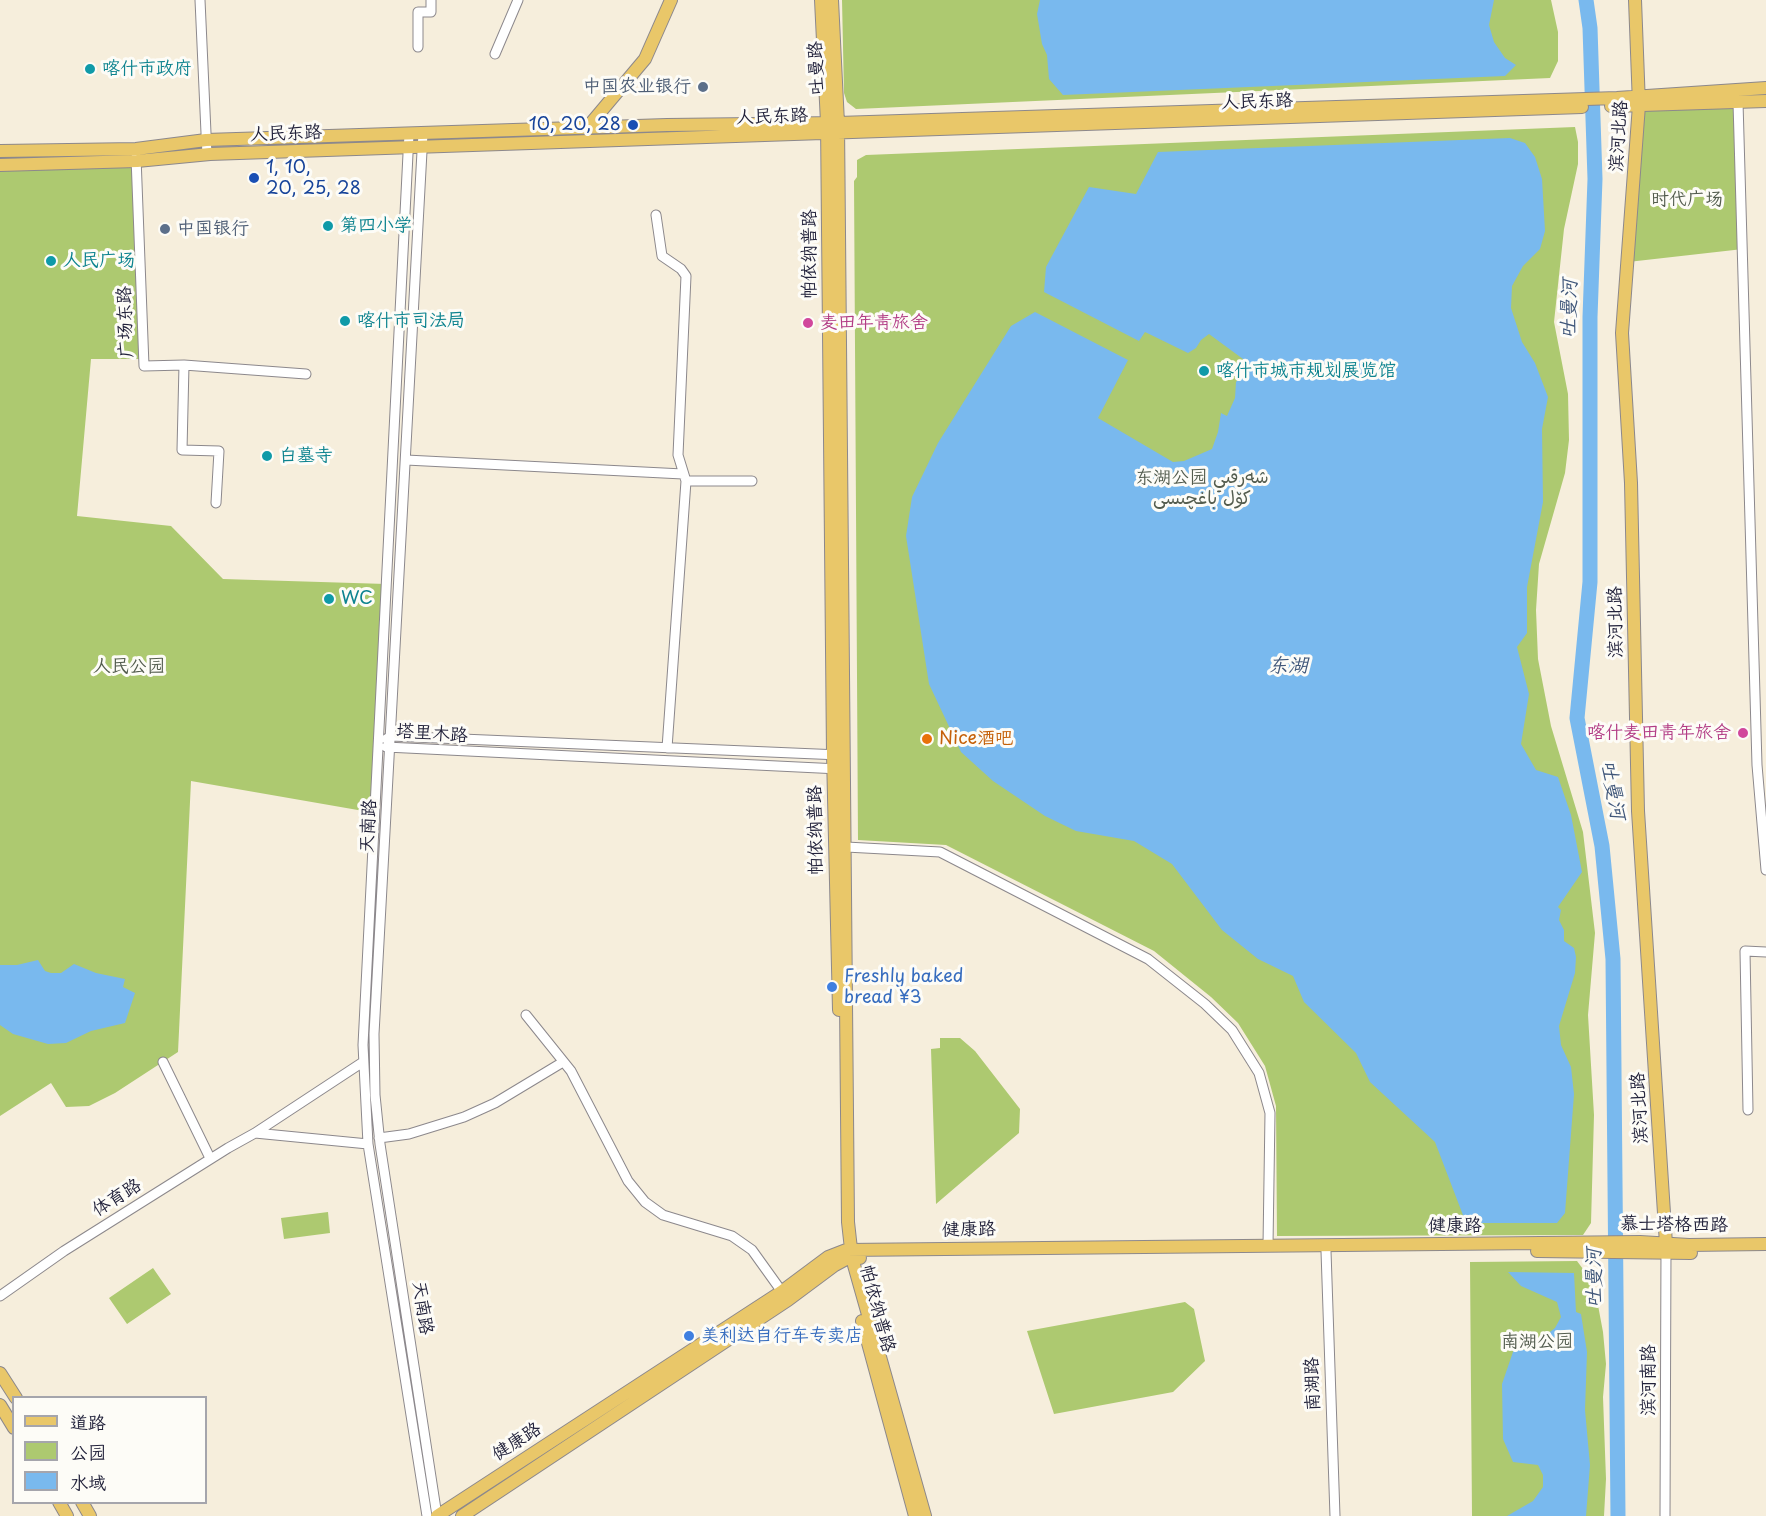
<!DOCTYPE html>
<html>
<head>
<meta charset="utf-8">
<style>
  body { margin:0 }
  #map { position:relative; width:1766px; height:1516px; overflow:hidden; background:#f6eedc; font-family:"Playpen Sans","LXGW WenKai TC",sans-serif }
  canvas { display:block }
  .legend { position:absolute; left:12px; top:1396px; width:195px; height:108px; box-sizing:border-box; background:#fdfcf7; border:2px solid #a5a5ac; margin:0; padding:8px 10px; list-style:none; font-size:18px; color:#22223b }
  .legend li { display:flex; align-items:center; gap:12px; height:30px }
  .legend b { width:30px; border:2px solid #a5a5ac }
</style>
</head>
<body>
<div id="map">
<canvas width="1766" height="1516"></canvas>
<ul class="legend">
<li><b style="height:8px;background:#e9c769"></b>道路</li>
<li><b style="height:16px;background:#adc970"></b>公园</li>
<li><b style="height:16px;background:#79b9ee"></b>水域</li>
</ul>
</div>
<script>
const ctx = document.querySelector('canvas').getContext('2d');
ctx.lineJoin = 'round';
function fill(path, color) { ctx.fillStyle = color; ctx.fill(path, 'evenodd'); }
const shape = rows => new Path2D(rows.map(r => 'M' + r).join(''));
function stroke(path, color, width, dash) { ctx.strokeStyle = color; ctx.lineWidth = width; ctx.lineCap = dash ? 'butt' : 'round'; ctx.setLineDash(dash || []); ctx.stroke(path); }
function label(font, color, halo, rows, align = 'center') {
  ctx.font = font + ' "Playpen Sans","Playpen Sans Arabic","LXGW WenKai TC",sans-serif'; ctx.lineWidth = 6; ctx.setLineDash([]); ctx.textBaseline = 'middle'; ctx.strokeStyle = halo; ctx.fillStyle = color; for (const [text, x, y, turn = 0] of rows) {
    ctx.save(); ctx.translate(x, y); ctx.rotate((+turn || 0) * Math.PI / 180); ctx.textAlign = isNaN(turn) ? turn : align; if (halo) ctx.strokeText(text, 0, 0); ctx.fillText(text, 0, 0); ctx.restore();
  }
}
const green = shape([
  [842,0,1551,0,1558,32,1558,61,1550,78,856,109,847,102,844,93],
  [1738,102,1743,249,1628,262,1639,105],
  [1575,127,1578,142,1578,164,1564,229,1554,322,1568,394,1569,440,1565,473,1539,564,1536,610,1538,659,1551,726,1583,832,1595,933,1588,1015,1594,1115,1591,1223,1583,1235,1277,1236,1276,1106,1265,1066,1238,1023,1211,997,1154,951,946,845,858,840,854,181,857,177,857,160,866,155],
  [137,161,143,359,91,359,77,516,171,526,223,579,386,584,375,813,191,781,178,1052,115,1093,89,1106,66,1107,51,1083,0,1116,0,165],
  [940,1038,960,1038,975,1051,1020,1109,1019,1133,936,1204,931,1049,940,1048],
  [328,1212,330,1233,284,1239,281,1218],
  [1577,1261,1586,1273,1597,1300,1603,1332,1606,1364,1603,1397,1606,1479,1604,1516,1472,1516,1470,1262],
  [153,1268,171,1294,127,1324,109,1298],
  [1185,1302,1194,1309,1205,1361,1173,1392,1054,1414,1027,1331]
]);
const water = shape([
  [1040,0,1494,0,1489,25,1494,42,1505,58,1516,65,1505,76,1063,95,1049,79,1047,55,1042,44,1037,14],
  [1510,138,1525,143,1535,157,1542,179,1545,231,1540,249,1523,266,1512,286,1511,308,1522,342,1535,363,1548,397,1542,429,1543,502,1527,587,1527,633,1517,647,1529,694,1521,744,1536,770,1558,777,1571,815,1582,872,1558,907,1561,910,1559,920,1564,930,1564,941,1574,948,1576,957,1575,973,1559,1026,1561,1045,1571,1067,1574,1094,1565,1213,1557,1223,1466,1223,1435,1142,1370,1082,1356,1053,1304,1002,1293,976,1258,959,1222,930,1172,864,1134,841,1076,831,1045,816,993,781,961,752,929,684,906,536,912,497,938,443,1011,326,1035,312,1128,360,1098,418,1173,462,1184,461,1212,449,1218,432,1221,413,1227,416,1235,398,1236,382,1247,369,1243,359,1209,334,1201,340,1196,348,1188,353,1145,332,1139,341,1044,292,1046,267,1089,187,1136,194,1158,152],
  [38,960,45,971,51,973,61,973,74,964,96,973,125,979,123,987,135,993,125,1023,91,1031,66,1043,48,1044,13,1034,0,1025,0,965,17,965],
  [1508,1272,1574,1273,1576,1312,1581,1314,1587,1352,1585,1410,1590,1465,1586,1516,1507,1516,1533,1501,1543,1487,1543,1475,1538,1465,1513,1462,1503,1439,1502,1384,1514,1349,1527,1350,1555,1328,1561,1317,1557,1302,1521,1286]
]);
const river = shape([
  [1586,0,1590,28,1595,179,1590,317,1590,582,1577,718,1602,846,1613,959,1618,1516]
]);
const minor = shape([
  [200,0,207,155],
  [418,47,418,12,431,12,431,0],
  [495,54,518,0],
  [1738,102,1757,765,1766,870],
  [423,133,374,1034,375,1095,380,1144,437,1516],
  [409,134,363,1045,368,1144,427,1516],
  [136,157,144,366,184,365,306,374],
  [656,215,662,256,681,269,686,276,678,455,686,481,667,748],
  [184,365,182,450,219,451,216,503],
  [406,460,683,474],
  [686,481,752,481],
  [386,739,391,736,840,755],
  [386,747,839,769],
  [846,847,940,852,1148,959,1205,1004,1232,1030,1259,1073,1270,1113,1268,1245],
  [526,1015,571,1071,628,1181,645,1202,663,1215,732,1236,752,1250,785,1296],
  [163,1062,210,1158],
  [1748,1110,1745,951,1766,952],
  [255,1133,363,1062],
  [379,1138,409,1134,464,1117,495,1103,563,1062],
  [1326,1251,1335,1516],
  [0,1296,64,1251,228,1148,255,1133,368,1144],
  [1665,1516,1666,1248]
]);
const major = shape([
  [821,0,827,123,833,755,839,1010],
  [832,0,838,123,848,1222,852,1258,925,1516],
  [1635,0,1639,105,1622,333,1631,483,1638,811,1666,1244],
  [1611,106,1766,101],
  [587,128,645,59,671,0],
  [0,151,136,149,206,140,667,125,838,123,1617,98,1766,88],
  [0,165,137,161,210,154,1582,107],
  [1537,1251,1691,1253],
  [862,1321,915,1516],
  [0,1373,16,1398],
  [0,1405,14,1428],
  [59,1502,67,1516],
  [82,1502,90,1516],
  [437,1516,781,1292,828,1257,846,1250,1640,1242,1689,1245,1766,1244],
  [462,1516,788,1300,835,1265,848,1258,860,1258]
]);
const markers = [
  [90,69,6,"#0f9aa8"],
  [703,87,6,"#5c6f8a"],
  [633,125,6,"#1a4fb4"],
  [254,178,6,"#1a4fb4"],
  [328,226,6,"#0f9aa8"],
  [165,229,6,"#5c6f8a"],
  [51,261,6,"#0f9aa8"],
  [345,321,6,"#0f9aa8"],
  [808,323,6,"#d1479c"],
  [1204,371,6,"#0f9aa8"],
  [267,456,6,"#0f9aa8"],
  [329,599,6,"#0f9aa8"],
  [1743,733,6,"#d1479c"],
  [927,739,6,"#e8710a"],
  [832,987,6,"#3f7fe0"],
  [689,1336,6,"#3f7fe0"]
];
const streetNames = [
  ["吐曼路",817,68,-93],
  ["人民东路",1257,102,-2],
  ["人民东路",772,117,-2],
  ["人民东路",286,134,-2],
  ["滨河北路",1619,136,-86],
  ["帕依纳普路",810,254,-90],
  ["广场东路",126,322,-92],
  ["滨河北路",1616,622,-91],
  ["塔里木路",432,734,4],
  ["天南路",369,826,-87],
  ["帕依纳普路",816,830,-91],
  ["滨河北路",1640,1108,-93],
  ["体育路",117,1198,-32],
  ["慕士塔格西路",1674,1225,1],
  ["健康路",1455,1226],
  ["健康路",969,1230,-1],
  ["天南路",422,1308,81],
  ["帕依纳普路",877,1309,75],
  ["滨河南路",1649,1380,-90],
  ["南湖路",1313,1384,-92],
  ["健康路",517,1442,-33]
];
const cultureNames = [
  ["喀什市政府",102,69],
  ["第四小学",340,226],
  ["人民广场",63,261],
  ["喀什市司法局",357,321],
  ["喀什市城市规划展览馆",1216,371],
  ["白墓寺",279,456],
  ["WC",341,599]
];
const serviceNames = [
  ["中国农业银行",691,87],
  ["中国银行",177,229,"left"]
];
const transitNames = [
  ["10, 20, 28",621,125],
  ["1, 10,",266,168,"left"],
  ["20, 25, 28",266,189,"left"]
];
const parkNames = [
  ["时代广场",1687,200],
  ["东湖公园 شەرقىي",1202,478],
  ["كۆل باغچىسى",1202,499],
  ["人民公园",129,667],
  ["南湖公园",1537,1342]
];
const hotelNames = [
  ["麦田年青旅舍",820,323],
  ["喀什麦田青年旅舍",1731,733,"right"]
];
const foodNames = [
  ["Nice酒吧",939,739]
];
const shopNames = [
  ["Freshly baked",844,977],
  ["bread ¥3",844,998],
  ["美利达自行车专卖店",701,1336]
];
const waterNames = [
  ["吐曼河",1570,309,-89],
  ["东湖",1288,666],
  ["吐曼河",1612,790,79],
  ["吐曼河",1595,1278,-91]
];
fill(green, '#adc970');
fill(water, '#79b9ee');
stroke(river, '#79b9ee', 15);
stroke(minor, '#8c888c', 11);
stroke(major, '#8c888c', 14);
stroke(minor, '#fff', 9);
stroke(major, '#e9c769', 12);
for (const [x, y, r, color] of markers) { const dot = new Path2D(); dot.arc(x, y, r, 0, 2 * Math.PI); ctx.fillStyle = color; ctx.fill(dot); stroke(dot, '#fdfcf7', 2); }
label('18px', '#22223b', '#fdfcf7', streetNames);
label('18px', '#0d838f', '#fdfcf7', cultureNames, 'left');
label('18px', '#4e5e75', '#fdfcf7', serviceNames, 'right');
label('18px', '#164399', '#fdfcf7', transitNames, 'right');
label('18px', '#535c4e', '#fdfcf7', parkNames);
label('18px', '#b23c85', '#fdfcf7', hotelNames, 'left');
label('18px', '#c56008', '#fdfcf7', foodNames, 'left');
label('18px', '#366cbe', '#fdfcf7', shopNames, 'left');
label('italic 20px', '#40577a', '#fdfcf7', waterNames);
</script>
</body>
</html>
